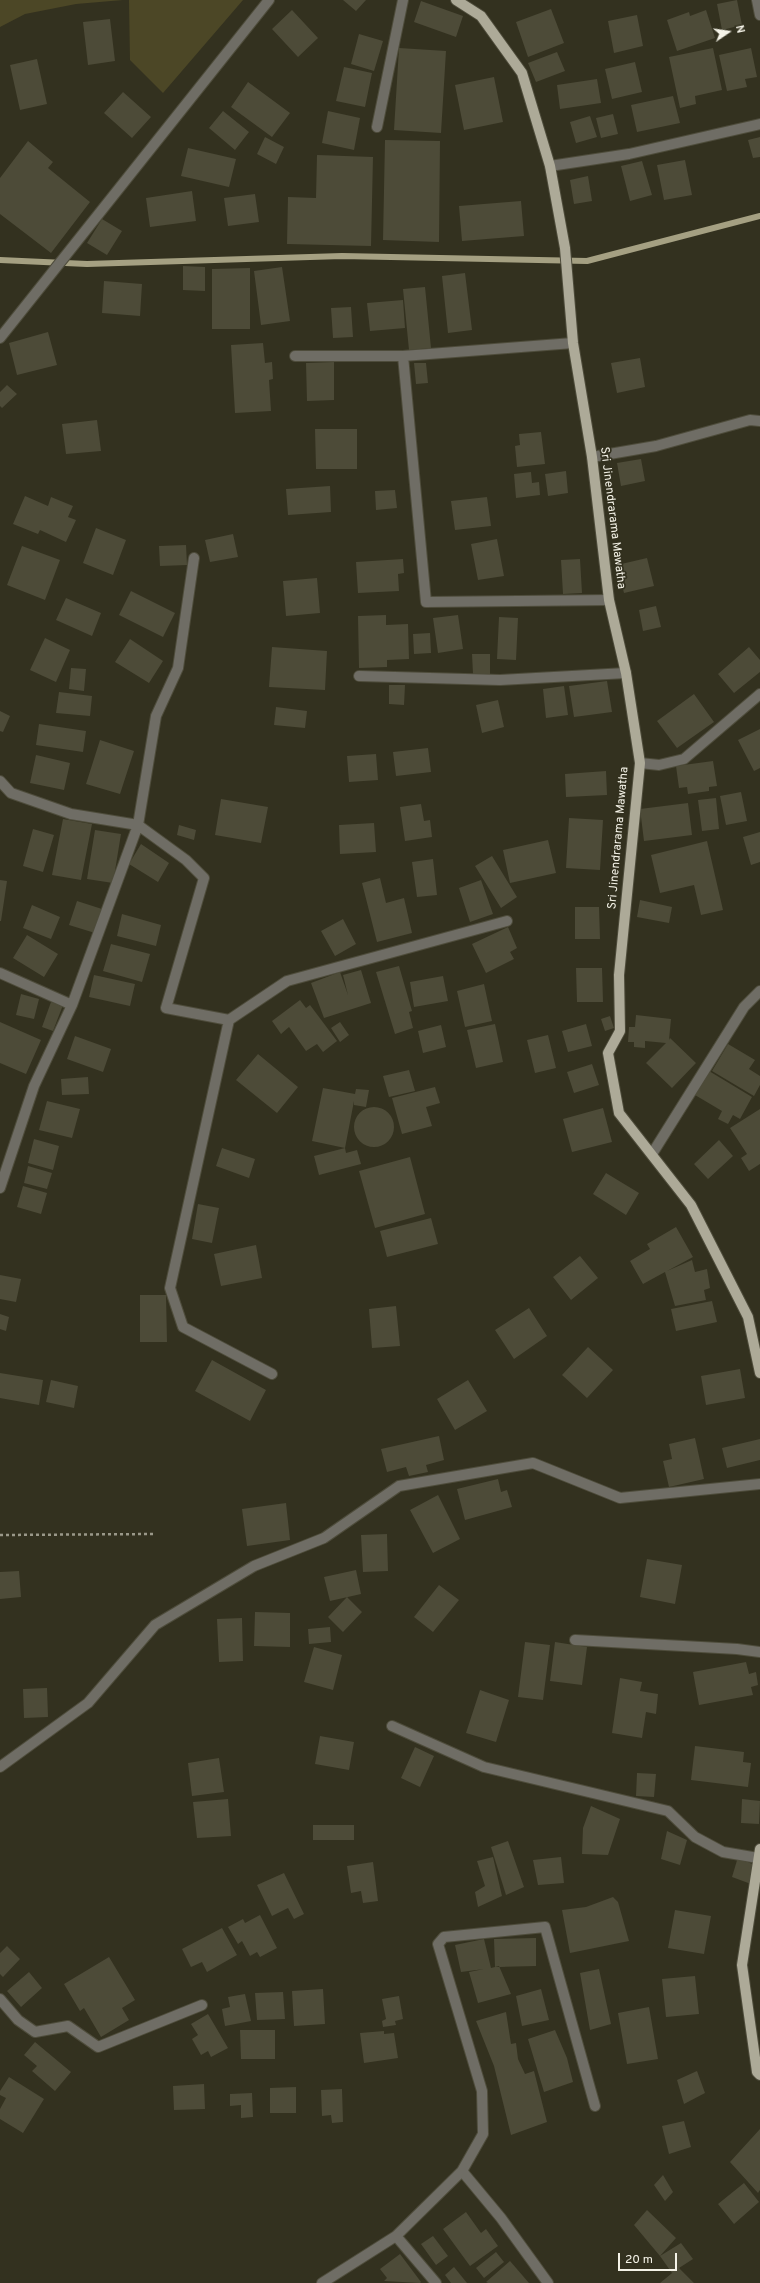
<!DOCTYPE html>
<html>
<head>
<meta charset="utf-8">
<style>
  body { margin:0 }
  #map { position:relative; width:760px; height:2283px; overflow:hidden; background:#33311f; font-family:Overpass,sans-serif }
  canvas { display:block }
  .north { position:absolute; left:708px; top:12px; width:40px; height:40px; -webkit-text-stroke:3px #33311f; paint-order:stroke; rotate:77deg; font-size:11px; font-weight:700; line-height:16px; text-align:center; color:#f5f3e8 }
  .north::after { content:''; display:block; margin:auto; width:14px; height:18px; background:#f5f3e8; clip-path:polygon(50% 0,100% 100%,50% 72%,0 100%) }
  .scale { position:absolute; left:618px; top:2253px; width:59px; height:18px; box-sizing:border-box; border:2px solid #f5f3e8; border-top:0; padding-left:5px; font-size:12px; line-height:14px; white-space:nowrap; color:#f5f3e8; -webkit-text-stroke:3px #33311f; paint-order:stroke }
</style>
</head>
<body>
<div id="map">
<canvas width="760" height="2283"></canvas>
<div class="north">N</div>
<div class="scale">20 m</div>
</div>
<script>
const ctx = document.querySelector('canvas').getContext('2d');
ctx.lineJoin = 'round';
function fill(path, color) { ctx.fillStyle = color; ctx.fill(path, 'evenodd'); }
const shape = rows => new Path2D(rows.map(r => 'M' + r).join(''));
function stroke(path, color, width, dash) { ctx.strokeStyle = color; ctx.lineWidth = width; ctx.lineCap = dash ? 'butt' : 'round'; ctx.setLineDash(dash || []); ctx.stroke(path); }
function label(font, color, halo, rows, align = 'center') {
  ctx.font = font + ' Overpass,sans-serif'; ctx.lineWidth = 3.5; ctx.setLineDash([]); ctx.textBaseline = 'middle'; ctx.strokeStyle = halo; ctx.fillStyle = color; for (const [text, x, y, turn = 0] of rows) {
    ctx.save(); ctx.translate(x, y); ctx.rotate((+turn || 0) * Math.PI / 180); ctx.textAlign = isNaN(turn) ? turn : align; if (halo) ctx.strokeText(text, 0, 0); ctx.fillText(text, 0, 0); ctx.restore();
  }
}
const green = shape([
  [0,0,123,0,76,4,25,14,0,27],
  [129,0,243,0,163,93,130,60]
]);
const stream = shape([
  [0,260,87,264,342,256,587,261,760,216]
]);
const building = shape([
  [343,0,366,0,356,11],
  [737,0,742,25,722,30,717,4],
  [421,1,463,16,456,37,414,22],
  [551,9,564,43,528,57,516,22],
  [292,10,318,38,298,57,272,29],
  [706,10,715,38,677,51,667,20,689,12,690,16],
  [637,15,643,46,614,53,608,21],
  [110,19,115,61,88,65,83,22],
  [359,34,383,41,374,71,351,64],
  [399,48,446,51,441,133,394,130],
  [713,48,722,90,695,96,696,104,680,108,669,57],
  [751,48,757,77,745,79,747,87,727,91,719,55],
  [557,52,565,71,536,82,528,63],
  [37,59,47,104,20,110,10,65],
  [635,62,642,92,612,99,605,69],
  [344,67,372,73,365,107,336,101],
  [494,77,503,122,464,130,455,85],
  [597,79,601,103,560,109,557,85],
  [248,82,290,113,272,137,231,107],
  [123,92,151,117,132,138,104,113],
  [673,96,680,123,637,132,631,105],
  [223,111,249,132,235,150,209,128],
  [328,111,360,118,354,150,322,143],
  [613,114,618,134,601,138,596,118],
  [590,116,597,137,576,143,570,122],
  [265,137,284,147,276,164,257,154],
  [760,137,760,157,753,158,748,140],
  [385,140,440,141,439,242,383,240],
  [28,141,53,162,48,168,90,202,51,253,0,214,0,178],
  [188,148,236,159,229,187,181,176],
  [317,155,373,157,371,246,287,244,288,197,316,198],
  [685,160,692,195,664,200,657,165],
  [642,161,652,195,630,201,621,166],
  [588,176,592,201,574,204,570,180],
  [192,191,196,221,150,227,146,198],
  [255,194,259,222,228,226,224,198],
  [521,201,524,236,462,241,459,206],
  [102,219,122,231,107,255,87,243],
  [183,266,205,267,205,291,183,290],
  [282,267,290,321,261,325,254,271],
  [250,268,250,329,212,329,212,269],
  [465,273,472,330,448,333,442,276],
  [104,281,142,284,140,316,102,313],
  [425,287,431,348,409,350,403,289],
  [403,300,405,328,370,331,367,303],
  [351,307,353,337,333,338,331,308],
  [48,332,57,365,17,375,9,343],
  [263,343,265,363,272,362,273,379,269,380,271,411,235,413,231,345],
  [640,358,645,387,617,393,611,363],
  [334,362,334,400,307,401,306,363],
  [414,363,426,363,428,383,416,384],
  [7,385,17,394,2,408,0,406,0,392],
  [97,420,101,451,66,454,62,424],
  [315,429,357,429,357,469,316,469],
  [541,432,545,464,517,467,515,446,520,445,519,434],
  [641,459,645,481,621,486,617,463],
  [566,471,568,493,548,496,545,474],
  [531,472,532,483,539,482,540,495,516,498,514,474],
  [330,486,331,512,288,515,286,489],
  [395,490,397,508,376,510,375,491],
  [25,496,48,506,51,497,73,506,68,517,76,520,66,542,40,530,38,534,13,524],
  [487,497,491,526,455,530,451,501],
  [96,528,126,540,113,575,83,563],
  [233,534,238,557,210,562,205,540],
  [497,539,504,576,478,580,471,544],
  [186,545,187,565,160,566,159,546],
  [22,546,60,560,45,600,7,585],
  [647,558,654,586,624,593,617,565],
  [403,559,404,573,398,574,399,591,358,593,356,562],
  [580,559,582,593,563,594,561,560],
  [317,578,320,613,286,616,283,581],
  [131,591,175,613,163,637,119,615],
  [66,598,101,613,92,636,56,620],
  [656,606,661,627,643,631,639,610],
  [386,615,386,625,408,624,409,659,387,660,387,667,359,668,358,616],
  [458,615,463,649,438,653,433,618],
  [499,617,518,618,516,660,497,659],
  [430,633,431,653,414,654,413,634],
  [45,638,70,650,56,682,30,670],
  [130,639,163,661,149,683,115,662],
  [272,647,327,651,325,690,269,687],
  [749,647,760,660,760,672,734,693,718,674],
  [472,654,490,654,490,674,473,674],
  [71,668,86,669,84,691,69,689],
  [607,681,612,712,574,717,569,686],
  [389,685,405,685,404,705,389,704],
  [564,686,568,715,546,718,543,689],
  [59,692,92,696,90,716,56,713],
  [694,694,714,722,677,748,657,721],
  [498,700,504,727,482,733,476,705],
  [276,707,307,711,305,728,274,725],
  [0,711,10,716,3,732,0,731],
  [39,724,86,731,83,752,36,745],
  [760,729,760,768,754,771,738,740],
  [100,740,134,751,120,794,86,784],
  [428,748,431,772,396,776,393,752],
  [376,754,378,780,349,782,347,756],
  [36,755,70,763,64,790,30,783],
  [713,761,717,786,709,787,709,791,688,794,687,787,679,788,676,766],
  [606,771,607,795,566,797,565,774],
  [741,792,747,821,726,825,720,796],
  [716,798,719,829,702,831,698,800],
  [221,799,268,807,261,843,215,835],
  [688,803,692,835,644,841,640,809],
  [421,804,424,821,430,820,432,837,405,841,400,807],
  [569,818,603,820,600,870,566,868],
  [63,819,92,824,81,880,52,875],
  [374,823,376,852,340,854,339,825],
  [179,825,196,830,194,840,177,835],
  [33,829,54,835,43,872,23,866],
  [95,830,121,834,113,883,87,879],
  [760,832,760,862,751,865,743,837],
  [548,840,556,873,510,883,503,850],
  [707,841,723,910,701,915,694,885,660,893,651,855],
  [141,844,169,863,158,882,129,864],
  [492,856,517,897,501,908,475,866],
  [433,859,437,895,417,897,412,862],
  [380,878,386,903,404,898,412,933,377,942,362,883],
  [0,880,7,881,1,921,0,921],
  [481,880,493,914,470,922,459,888],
  [640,900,672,907,669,923,637,917],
  [77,901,102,909,95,933,69,925],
  [32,905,60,917,51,939,23,928],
  [575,907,599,907,600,939,575,939],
  [122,914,161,925,156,946,117,936],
  [343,919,356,944,335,956,321,931],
  [508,927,517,948,510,952,514,959,486,973,472,944],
  [27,935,58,954,44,977,13,958],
  [111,944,150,954,142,982,103,971],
  [399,966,412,1011,409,1012,413,1028,395,1034,376,972],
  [576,968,602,968,603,1002,577,1002],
  [361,970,371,1003,324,1018,311,983,340,972,348,995,343,975],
  [94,975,135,984,130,1006,89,997],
  [443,976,448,1001,414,1007,410,982],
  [484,984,492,1021,465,1027,457,991],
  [21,994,39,999,34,1019,16,1015],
  [300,1000,306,1008,310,1005,337,1041,323,1052,317,1044,306,1051,289,1027,281,1034,272,1021],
  [51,1002,63,1005,53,1031,42,1027],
  [636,1015,671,1019,669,1040,670,1038,696,1063,672,1088,646,1063,666,1043,645,1041,645,1048,634,1047,634,1042,628,1042,629,1027,635,1027],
  [610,1016,614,1028,605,1031,601,1019],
  [0,1022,41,1040,26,1074,0,1063],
  [340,1022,349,1035,340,1042,331,1028],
  [495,1024,503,1062,476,1068,467,1030],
  [586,1024,592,1046,568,1052,562,1031],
  [441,1025,446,1047,423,1053,418,1031],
  [548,1035,556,1068,535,1073,527,1040],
  [75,1036,111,1049,103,1072,67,1059],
  [728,1044,755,1060,749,1069,760,1076,760,1085,754,1096,712,1071],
  [258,1054,298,1087,277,1113,236,1080],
  [592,1064,599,1085,574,1093,567,1072],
  [409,1070,415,1091,389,1097,383,1076],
  [709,1071,752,1097,740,1119,733,1115,728,1124,718,1119,722,1111,695,1095],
  [88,1077,89,1094,62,1095,61,1079],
  [435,1087,440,1103,426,1107,432,1126,402,1134,392,1098],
  [323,1088,355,1094,356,1089,369,1090,366,1107,354,1105,354,1101,345,1148,312,1141],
  [47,1101,80,1109,72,1138,39,1130],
  '354 1127a20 20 0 1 1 40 0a20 20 0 1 1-40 0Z',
  [603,1108,612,1142,572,1152,563,1119],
  [760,1109,760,1164,749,1171,741,1158,747,1154,730,1128],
  [34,1139,59,1146,53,1170,28,1163],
  [719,1140,733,1156,708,1179,694,1164],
  [222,1148,255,1159,249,1178,216,1166],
  [345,1148,346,1153,357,1150,361,1164,319,1175,314,1156],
  [410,1157,425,1214,375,1228,359,1171],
  [28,1166,52,1173,47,1189,24,1183],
  [606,1173,639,1193,626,1215,593,1194],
  [23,1186,47,1193,41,1214,17,1207],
  [198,1204,219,1208,212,1243,192,1239],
  [431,1218,438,1244,387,1257,380,1231],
  [676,1227,693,1257,667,1271,692,1260,695,1272,707,1269,710,1288,704,1290,706,1300,675,1306,665,1272,643,1284,630,1261,650,1249,647,1244],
  [256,1245,262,1278,221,1286,214,1254],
  [580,1256,598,1278,571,1300,553,1277],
  [0,1275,21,1279,16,1302,0,1299],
  [140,1295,166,1295,167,1342,140,1342],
  [712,1301,717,1322,676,1331,671,1309],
  [396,1306,400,1346,372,1348,369,1309],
  [529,1308,547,1336,514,1359,495,1330],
  [0,1314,9,1317,6,1331,0,1329],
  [588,1347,613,1370,587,1398,562,1375],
  [212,1360,266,1390,250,1421,195,1391],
  [740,1369,745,1398,706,1405,701,1376],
  [0,1373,43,1380,39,1405,0,1398],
  [51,1380,78,1386,74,1408,46,1402],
  [468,1380,487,1411,455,1430,437,1399],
  [439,1436,444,1460,426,1465,428,1472,409,1476,406,1467,387,1472,381,1449],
  [695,1438,704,1479,669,1487,663,1461,672,1459,669,1444],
  [760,1439,760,1460,727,1468,722,1448],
  [498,1479,501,1492,507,1490,512,1507,465,1520,457,1489],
  [438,1495,460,1539,433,1553,410,1510],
  [286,1503,290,1540,247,1546,242,1509],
  [387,1534,388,1571,363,1572,361,1535],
  [647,1559,682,1565,675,1604,640,1597],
  [356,1570,361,1594,330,1601,324,1577],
  [19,1571,21,1597,0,1599,0,1572],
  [439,1585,459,1600,433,1632,414,1617],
  [347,1597,362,1612,343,1632,328,1617],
  [255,1612,290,1613,290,1647,254,1646],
  [242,1618,243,1661,219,1662,217,1619],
  [330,1627,331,1642,309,1644,308,1629],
  [525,1642,550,1645,543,1700,518,1697],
  [555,1642,587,1647,582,1685,550,1681],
  [314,1647,342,1655,333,1690,304,1682],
  [746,1662,749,1674,756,1672,758,1685,751,1687,753,1695,699,1705,693,1672],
  [620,1678,642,1682,640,1691,658,1694,656,1714,646,1712,642,1738,612,1733],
  [47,1688,48,1717,24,1718,23,1689],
  [480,1690,509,1700,496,1742,466,1733],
  [320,1736,354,1742,349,1770,315,1764],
  [695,1746,744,1752,743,1762,751,1763,748,1787,691,1780],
  [415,1747,434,1756,420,1787,401,1778],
  [219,1758,224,1792,192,1796,188,1763],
  [637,1773,656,1774,654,1797,636,1796],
  [228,1799,231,1836,197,1838,193,1802],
  [742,1799,760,1801,759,1824,741,1823],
  [591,1806,620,1819,608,1855,582,1854,583,1828],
  [313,1825,354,1825,354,1840,313,1840],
  [667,1831,687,1840,680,1865,661,1859],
  [508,1841,524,1887,506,1895,491,1847],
  [493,1857,502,1896,478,1907,475,1892,485,1886,477,1861],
  [561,1857,564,1883,538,1885,533,1860],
  [738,1857,754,1865,751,1884,732,1877],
  [373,1862,378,1901,363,1903,361,1891,351,1893,347,1866],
  [284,1873,304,1914,294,1919,288,1908,272,1916,257,1885],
  [613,1897,618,1902,629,1941,570,1953,562,1910,586,1907],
  [675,1910,711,1916,704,1954,668,1948],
  [260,1915,277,1948,260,1957,257,1952,250,1956,242,1941,238,1944,228,1927,243,1919,245,1923],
  [222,1928,237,1955,207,1972,202,1962,191,1967,182,1949],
  [536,1938,536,1966,495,1967,494,1939],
  [484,1939,491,1968,499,1966,511,1994,478,2003,469,1972,484,1969,461,1972,455,1945],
  [7,1946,20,1959,3,1977,0,1974,0,1953],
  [109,1957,135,2000,122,2008,129,2020,101,2037,84,2008,80,2011,64,1984],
  [599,1969,611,2024,590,2030,580,1973],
  [29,1972,42,1988,21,2007,7,1991],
  [695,1976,699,2014,666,2017,662,1979],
  [323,1989,325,2024,294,2026,292,1991],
  [541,1989,549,2020,522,2026,516,1996],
  [283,1992,285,2019,257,2020,255,1993],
  [245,1994,251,2021,225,2026,222,2009,230,2007,228,1997],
  [399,1996,403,2019,395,2021,396,2025,383,2027,382,2021,386,2019,382,1999],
  [649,2007,658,2059,627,2064,618,2013],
  [506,2012,511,2044,516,2043,518,2059,525,2074,534,2071,547,2122,511,2135,494,2066,476,2021],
  [208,2014,228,2048,211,2057,208,2051,201,2055,192,2039,198,2035,191,2024],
  [240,2030,275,2030,275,2059,241,2059],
  [555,2030,567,2058,573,2082,544,2092,528,2039],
  [384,2031,384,2034,394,2033,398,2058,364,2063,360,2033],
  [35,2042,71,2072,55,2091,32,2071,37,2066,24,2055],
  [697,2071,705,2093,684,2104,677,2080],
  [9,2077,44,2099,23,2133,0,2119,0,2109,6,2098,0,2095,0,2091],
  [204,2084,205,2109,174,2110,173,2086],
  [296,2087,296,2113,270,2113,270,2088],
  [342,2089,343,2122,332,2123,331,2115,322,2116,321,2090],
  [252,2093,253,2117,241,2118,241,2105,230,2106,230,2094],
  [684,2121,691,2147,669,2154,662,2126],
  [760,2129,760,2190,758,2193,730,2162],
  [663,2175,673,2192,665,2201,654,2185],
  [744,2183,759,2202,734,2224,718,2204],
  [647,2210,676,2238,660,2256,634,2225],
  [466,2212,481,2233,486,2229,498,2246,470,2266,443,2229],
  [433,2236,448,2256,436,2265,421,2244],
  [681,2243,693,2259,679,2268,694,2283,660,2283,677,2269,672,2273,660,2256],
  [496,2252,504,2262,484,2278,476,2268],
  [400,2254,421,2282,420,2283,384,2281,387,2278,380,2269],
  [510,2261,529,2283,488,2283,486,2282],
  [454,2267,467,2283,451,2283,445,2275]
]);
const path = shape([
  [0,1535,155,1534]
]);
const minor = shape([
  [757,0,760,15],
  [377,127,403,0],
  [550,166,629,154,760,124],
  [0,338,269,0],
  [295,356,403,356,573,343],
  [403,356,426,602,609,600],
  [592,457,656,446,750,420,760,421],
  [359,676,500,680,626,673],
  [640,763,659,765,684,759,760,694],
  [0,781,11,793,71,814,138,825,186,860,204,878,166,1008,229,1020],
  [0,973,72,1005],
  [652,1154,744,1007,760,991],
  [0,1188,34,1086,72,1005,138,825,156,716,178,668,194,558],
  [272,1374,183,1327,170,1288,229,1020,287,981,507,921],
  [575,1640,737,1649,760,1652],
  [392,1726,484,1767,668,1811,695,1837,723,1852,758,1858],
  [0,1767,88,1703,155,1625,254,1566,324,1538,399,1486,533,1463,620,1498,760,1484],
  [0,1999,18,2020,35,2032,68,2026,98,2047,202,2005],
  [462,2171,501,2218,548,2283],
  [396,2236,436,2283],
  [322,2283,396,2236,462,2171,483,2134,482,2091,438,1944,444,1937,545,1927,595,2106]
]);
const major = shape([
  [456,0,481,16,522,73,550,166,565,248,573,343,592,457,609,600,626,673,640,763,619,975,620,1031,608,1053,619,1113,691,1205,748,1317,760,1373],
  [760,1849,742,1965,757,2072,760,2075]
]);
const streetNames = [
  ["Sri Jinendrarama Mawatha",612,518,83],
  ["Sri Jinendrarama Mawatha",619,838,-85]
];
fill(green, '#4c4726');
stroke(stream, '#a5a082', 6);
fill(building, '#4d4b38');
stroke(minor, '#4e4c3b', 12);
stroke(major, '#4e4c3b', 12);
stroke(path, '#9a9889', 2.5, [3, 3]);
stroke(minor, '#6f6d65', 10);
stroke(major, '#adaa98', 10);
label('12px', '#f5f3e8', '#33311f', streetNames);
</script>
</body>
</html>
